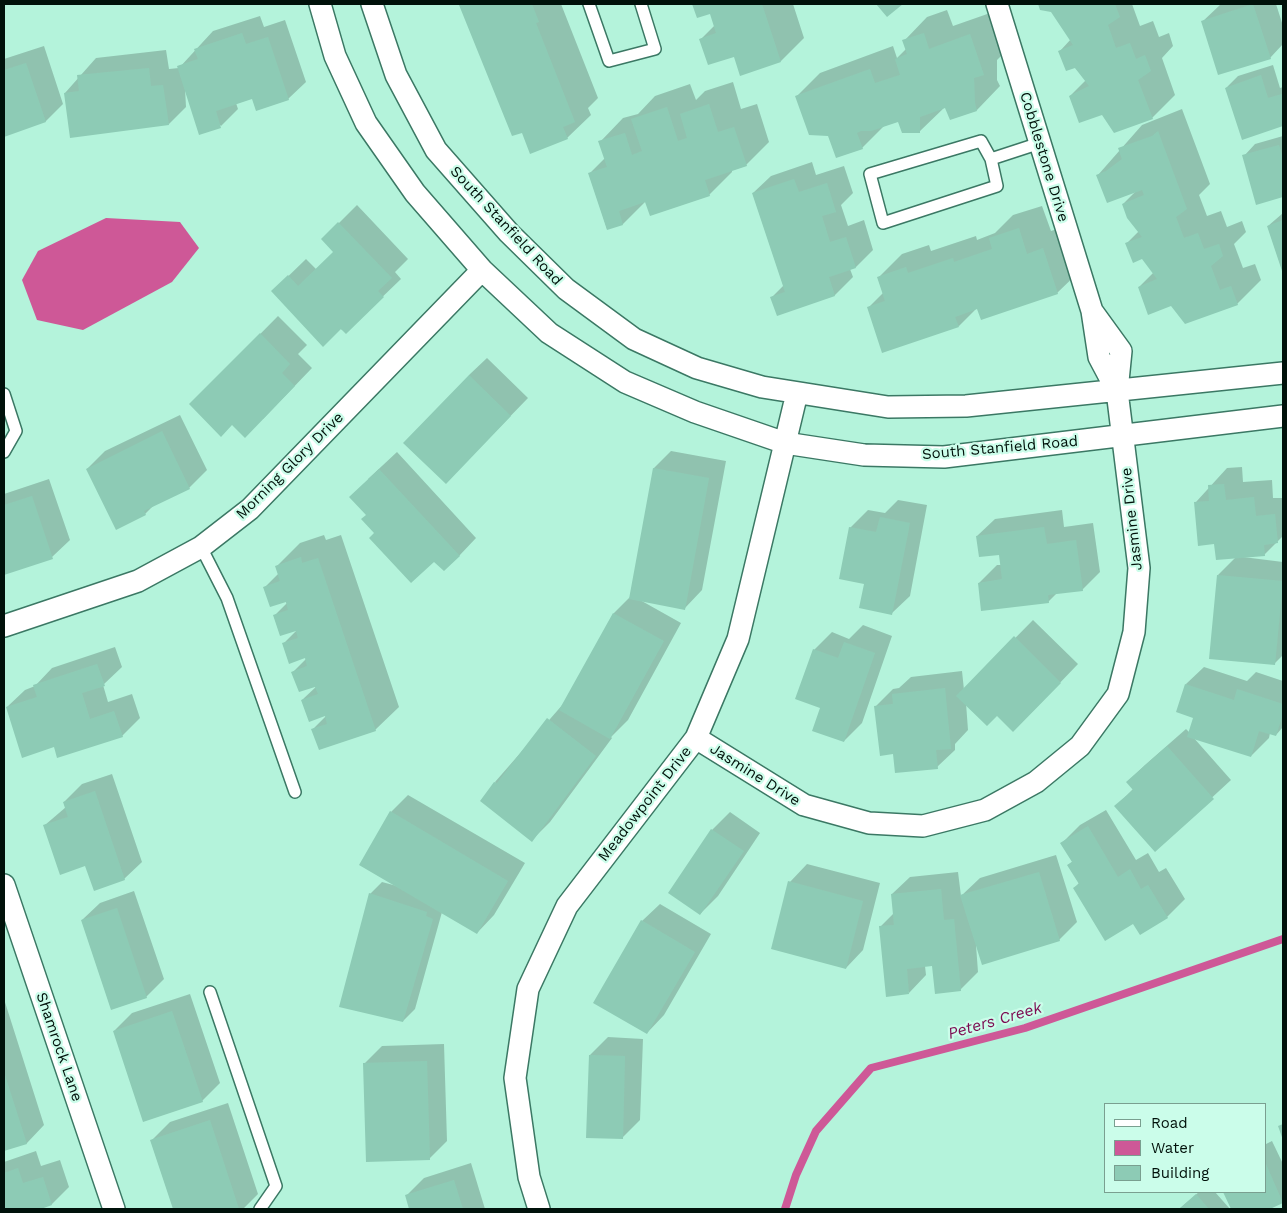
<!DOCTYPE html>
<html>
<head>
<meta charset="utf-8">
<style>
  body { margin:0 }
  #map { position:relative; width:1287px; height:1213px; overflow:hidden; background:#b4f3db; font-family:"Work Sans",sans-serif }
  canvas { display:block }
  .frame { position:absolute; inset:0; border:5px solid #00110a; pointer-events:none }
  .legend { position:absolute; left:1104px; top:1103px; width:162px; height:90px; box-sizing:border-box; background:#cbfdea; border:1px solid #7a9f90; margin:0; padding:6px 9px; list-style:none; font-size:15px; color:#00110a }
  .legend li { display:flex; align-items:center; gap:10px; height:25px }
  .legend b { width:25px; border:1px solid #7a9f90 }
</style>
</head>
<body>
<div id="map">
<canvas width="1287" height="1213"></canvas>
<div class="frame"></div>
<ul class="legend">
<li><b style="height:6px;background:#fff"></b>Road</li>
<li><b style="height:14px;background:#ce5897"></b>Water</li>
<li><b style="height:14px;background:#8dcbb5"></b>Building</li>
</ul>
</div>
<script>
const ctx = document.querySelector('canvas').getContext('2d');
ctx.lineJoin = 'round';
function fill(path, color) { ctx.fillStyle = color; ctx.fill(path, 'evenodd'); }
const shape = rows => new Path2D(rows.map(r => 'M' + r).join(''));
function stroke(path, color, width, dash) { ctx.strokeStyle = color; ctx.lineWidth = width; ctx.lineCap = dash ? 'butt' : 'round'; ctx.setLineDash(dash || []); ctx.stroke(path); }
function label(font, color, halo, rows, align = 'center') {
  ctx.font = font + ' "Work Sans",sans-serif'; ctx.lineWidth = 4.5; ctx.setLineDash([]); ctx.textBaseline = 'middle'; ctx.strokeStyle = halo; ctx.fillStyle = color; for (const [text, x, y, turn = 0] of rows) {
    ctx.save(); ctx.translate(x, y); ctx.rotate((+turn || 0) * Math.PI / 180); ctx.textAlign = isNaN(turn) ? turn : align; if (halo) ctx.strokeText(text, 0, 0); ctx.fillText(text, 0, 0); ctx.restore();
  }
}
const water = shape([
  [106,218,180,222,199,248,172,282,83,330,37,320,22,280,38,251]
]);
const shadow = shape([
  [462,4,561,4,598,98,588,108,591,115,567,138,522,131,460,5],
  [694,4,793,4,804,38,781,61,734,55,701,39,715,25,710,12,698,16],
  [1039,4,1132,4,1140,26,1153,21,1159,37,1169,33,1173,46,1162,58,1175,95,1152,118,1102,113,1070,96,1086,80,1060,51,1071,39,1052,11,1041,9],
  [1221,4,1276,4,1283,26,1283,44,1270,58,1202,22],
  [947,10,953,26,993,12,1007,50,997,60,997,80,1000,86,977,110,946,106,919,132,898,120,885,125,862,148,829,135,796,97,820,73,893,46,897,58,906,49,904,41,927,17],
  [260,16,264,27,285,20,306,82,288,99,253,98,236,103,238,109,221,126,185,88,186,107,169,124,65,93,96,58,166,50,169,69,179,68,213,31],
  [44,46,63,104,46,121,4,135,4,59],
  [1273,65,1280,88,1283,87,1283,124,1243,138,1226,88,1238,76],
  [733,82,741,109,757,104,769,142,746,165,732,170,732,172,709,195,646,201,623,224,607,229,590,173,605,158,600,142,623,118,638,114,655,96,690,84,696,100,705,91],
  [1182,109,1210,184,1199,195,1207,216,1221,211,1227,227,1242,221,1246,232,1234,244,1243,268,1255,264,1261,280,1237,304,1171,305,1139,287,1154,272,1143,258,1127,243,1139,231,1123,204,1137,190,1098,175,1142,125],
  [1283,136,1283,196,1257,203,1244,156,1255,144],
  [812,162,816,175,844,166,853,193,841,205,848,226,864,220,873,250,856,267,850,269,853,277,835,295,778,314,772,297,784,285,753,193,771,176],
  [357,205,408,259,395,272,401,279,346,332,273,291,306,259,317,270,335,252,323,239],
  [1042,206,1051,231,1067,226,1081,270,1057,293,978,307,959,326,868,308,884,292,879,277,902,254,929,245,931,251,976,236,977,240,995,233,1013,215],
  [1283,213,1283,271,1268,226],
  [278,316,307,345,298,354,312,368,263,419,191,404],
  [487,358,528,398,463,465,469,375],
  [180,415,207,470,189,488,155,504,145,514,87,469,105,451],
  [671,451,726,461,702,590,685,608,640,600,681,623,628,720,611,737,612,738,550,822,532,840,495,782,564,703,614,613,630,597,654,468],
  [397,452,476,538,459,556,376,533,367,515,368,479],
  [1242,467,1243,482,1272,480,1273,498,1283,498,1283,536,1264,555,1243,557,1283,562,1283,655,1274,664,1218,575,1236,557,1216,543,1196,502,1227,468],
  [49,479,70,540,52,557,4,574,4,494],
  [898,500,927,505,910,596,892,613,865,583,850,528,868,510,885,513],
  [1062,510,1064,527,1093,523,1100,572,1082,590,1057,593,1048,602,979,583,997,565,1002,565,1000,553,977,536,995,519],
  [324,535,326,540,341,535,399,707,375,730,313,729,328,714,302,700,319,684,293,672,310,655,284,643,299,628,274,616,287,603,265,587,279,573,277,566,300,543],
  [1033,620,1078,664,1031,713,997,714,966,703,968,730,955,744,955,750,937,767,894,753,875,707,893,689,899,688,911,677,962,671,964,690],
  [863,625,892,636,862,723,844,741,822,707,814,650,832,632,849,639],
  [115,647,122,667,103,685,108,702,132,694,140,718,122,736,55,746,7,707,25,690,35,686,52,668],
  [1204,667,1247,681,1256,672,1283,681,1283,727,1276,735,1270,733,1269,738,1251,756,1193,737,1231,780,1155,850,1116,806,1133,789,1127,782,1145,765,1186,729,1190,733,1195,717,1186,684],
  [112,774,142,862,124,879,86,865,45,825,66,807,64,802,82,784],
  [408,795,525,863,494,915,477,933,442,912,415,1009,403,1021,370,894,382,882,397,886,391,812],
  [1106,810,1136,860,1148,853,1159,872,1166,868,1185,899,1167,917,1134,922,1074,888,1079,883,1068,865,1073,861,1062,843,1080,825],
  [730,812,760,833,718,896,700,914,712,830],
  [1056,855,1077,922,1059,940,976,945,978,972,960,990,933,965,925,966,926,975,909,993,880,927,894,913,892,894,910,877,958,872,961,896,980,878],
  [807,864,880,883,863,950,846,968,790,882],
  [134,891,164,979,146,997,82,920,100,903],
  [660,904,711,934,664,1015,647,1033,642,921],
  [190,994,220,1083,202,1101,114,1031,132,1013],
  [4,999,44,1125,27,1143,4,1150],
  [608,1037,643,1039,640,1120,622,1138,590,1055],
  [444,1044,447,1141,429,1159,364,1064,382,1046],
  [228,1103,258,1194,243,1209,174,1209,152,1140,170,1122],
  [1272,1141,1283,1164,1283,1202,1267,1209,1233,1209,1224,1192,1266,1192,1266,1144],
  [36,1151,41,1166,60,1160,69,1187,52,1204,37,1209,4,1209,4,1162],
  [471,1163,485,1209,410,1209,406,1196,424,1178],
  [1199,1192,1215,1192,1230,1209,1179,1209]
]);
const stream = shape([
  [785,1209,796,1175,816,1131,871,1068,1025,1028,1283,939]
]);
const building = shape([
  [462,4,532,4,539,22,536,23,575,122,563,127,568,139,530,154,522,133,512,136,459,5],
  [692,4,762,4,781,62,740,76,734,57,708,65,699,39,716,33,710,14,697,18],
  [876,4,903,4,887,17],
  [1038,4,1115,4,1120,17,1108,25,1116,48,1130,43,1136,59,1145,55,1151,71,1138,80,1153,119,1114,133,1102,115,1079,123,1069,96,1089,86,1075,68,1066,71,1058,51,1073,45,1051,12,1040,10],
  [1253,4,1271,59,1218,75,1201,21],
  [242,33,246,44,268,37,289,100,256,111,252,99,216,111,221,128,199,135,177,66,198,59,194,49],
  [924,33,929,49,970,34,984,75,974,78,975,103,977,111,950,120,945,108,920,117,920,133,902,133,898,122,871,131,861,131,857,133,863,149,836,158,828,136,809,135,795,96,870,69,875,83,900,75,895,59,907,54,902,40],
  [26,63,46,122,4,137,4,70],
  [149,68,151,86,163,85,169,125,70,138,64,93,79,91,77,75],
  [1261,75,1268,98,1282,94,1283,126,1242,140,1225,88],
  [709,104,718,132,734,127,747,166,705,180,710,196,650,216,645,202,619,211,623,225,607,230,588,173,607,167,598,141,625,133,632,155,642,151,631,119,667,107,678,141,687,138,680,114],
  [1158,131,1187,209,1176,217,1184,238,1198,233,1204,249,1219,244,1223,256,1211,266,1220,290,1231,286,1238,305,1185,324,1171,306,1148,315,1138,287,1157,279,1142,259,1133,263,1125,243,1142,237,1127,218,1122,204,1144,195,1142,190,1107,203,1096,175,1106,171,1122,159,1118,148,1152,136],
  [1279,145,1283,158,1283,197,1256,205,1242,155],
  [794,179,799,192,827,183,836,212,822,216,830,242,846,237,856,268,829,277,835,296,777,316,770,297,785,292,752,193],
  [1283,220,1283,274,1267,226],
  [338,222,392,278,378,291,384,297,346,334,341,329,323,347,271,291,288,275,298,286,333,252,321,239],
  [1019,228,1027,254,1043,248,1058,294,981,320,977,309,955,317,959,327,882,353,867,307,885,301,877,277,906,267,908,273,953,258,954,262,992,249,989,238],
  [260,333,290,364,282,373,295,386,245,438,232,425,221,437,189,404],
  [469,375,511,416,446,484,403,443],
  [162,431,190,489,144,511,146,515,116,530,86,469],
  [653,468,709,478,685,610,629,599],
  [379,469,460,556,444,571,434,562,411,583,369,538,374,533,361,519,366,515,349,497],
  [1224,484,1226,500,1254,497,1256,516,1275,514,1278,543,1264,545,1265,556,1216,560,1214,544,1198,546,1194,502,1209,501,1208,485],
  [32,496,53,559,4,575,4,505],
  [880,517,910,523,892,615,859,608,864,584,839,579,849,527,876,532],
  [1044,527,1047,544,1076,540,1083,591,1048,595,1049,603,981,611,978,583,1002,579,999,555,979,557,976,536],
  [301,557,302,563,318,558,376,731,319,750,311,729,327,724,325,716,309,722,301,700,318,694,315,687,299,692,291,672,307,666,305,658,289,664,282,643,298,638,296,631,280,636,273,615,288,610,286,602,270,607,263,587,280,581,275,566],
  [1217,575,1283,581,1275,665,1209,659],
  [613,613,664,641,610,739,559,710],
  [1014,636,1061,683,1013,732,997,716,987,726,956,696],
  [844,642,875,653,844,742,812,731,820,708,795,699,813,649,838,658],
  [97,664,105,686,82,693,90,719,114,711,123,737,57,758,54,747,22,758,6,707,37,697,33,685],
  [1185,684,1234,700,1237,689,1283,704,1283,714,1276,736,1259,731,1251,757,1187,737,1193,718,1176,712],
  [945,688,951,749,936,750,938,769,895,773,893,754,880,756,874,706,893,704,892,694],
  [547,718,596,756,532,842,480,801,494,782,497,783],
  [1167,746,1214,799,1155,852,1114,806,1133,790,1126,782],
  [95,791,125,880,94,891,85,866,60,875,43,825,68,817,63,802],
  [390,811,508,881,477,934,359,865],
  [1088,826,1118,877,1130,869,1141,889,1148,885,1168,918,1140,935,1133,924,1105,941,1073,888,1079,884,1067,865,1072,862,1060,843],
  [711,829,744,851,700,915,668,893],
  [1039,872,1060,941,982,965,960,895],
  [788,881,863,901,846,969,771,949],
  [941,889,944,920,954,919,961,991,935,994,932,966,907,969,909,994,886,997,879,926,894,925,891,894],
  [369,893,427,912,426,916,433,919,403,1022,339,1007],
  [117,908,147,998,111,1010,81,920],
  [641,920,695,952,647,1034,593,1003],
  [172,1011,203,1102,143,1122,113,1031],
  [589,1055,625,1056,623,1139,586,1138],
  [427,1061,430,1160,366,1162,363,1063],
  [4,1072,27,1144,4,1151],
  [210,1120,239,1209,173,1209,150,1140],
  [1283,1124,1283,1140,1278,1126],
  [1266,1164,1283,1203,1270,1209,1231,1209,1223,1192,1266,1192],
  [18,1168,23,1183,43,1177,52,1205,41,1209,4,1209,4,1173],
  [454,1180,463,1209,409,1209,405,1195],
  [1196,1194,1209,1209,1179,1209]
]);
const service = shape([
  [589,4,609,61,655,49,641,4],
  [991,159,997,186,883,223,870,174,981,141,991,159,1040,143],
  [4,394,16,431,4,452],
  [201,547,227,598,295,792],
  [210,992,276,1186,260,1209]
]);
const minor = shape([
  [320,4,335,56,366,123,415,193,482,270,549,333,625,382,695,412,785,443,864,455,944,457,1283,416],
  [372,4,396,75,436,150,509,233,566,289,634,339,697,368,762,387,888,407,966,406,1283,373],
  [997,4,1092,311,1099,357,1117,391],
  [4,626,138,581,201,547,250,509,482,270],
  [696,738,804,805,869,823,923,826,985,810,1036,782,1080,746,1118,694,1134,632,1139,568,1117,391,1121,351,1092,311],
  [4,885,114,1209],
  [539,1209,529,1177,515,1078,528,989,567,906,696,738,738,639,797,393]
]);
const streetNames = [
  ["Cobblestone Drive",1044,157,73],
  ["South Stanfield Road",506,226,47],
  ["South Stanfield Road",1000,448,-5],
  ["Morning Glory Drive",290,466,-45],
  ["Jasmine Drive",1132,519,-96],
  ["Jasmine Drive",755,775,32],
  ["Meadowpoint Drive",645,804,-52],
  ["Shamrock Lane",59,1047,71]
];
const waterNames = [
  ["Peters Creek",995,1021,-16]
];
fill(water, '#ce5897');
fill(shadow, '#0003');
stroke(stream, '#ce5897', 8);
fill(building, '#8dcbb5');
stroke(service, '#3b7864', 14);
stroke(minor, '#3b7864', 24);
stroke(service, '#fff', 11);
stroke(minor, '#fff', 21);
label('15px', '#00110a', '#cbfdea', streetNames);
label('italic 16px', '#7c0a51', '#cbfdea', waterNames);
</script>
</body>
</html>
